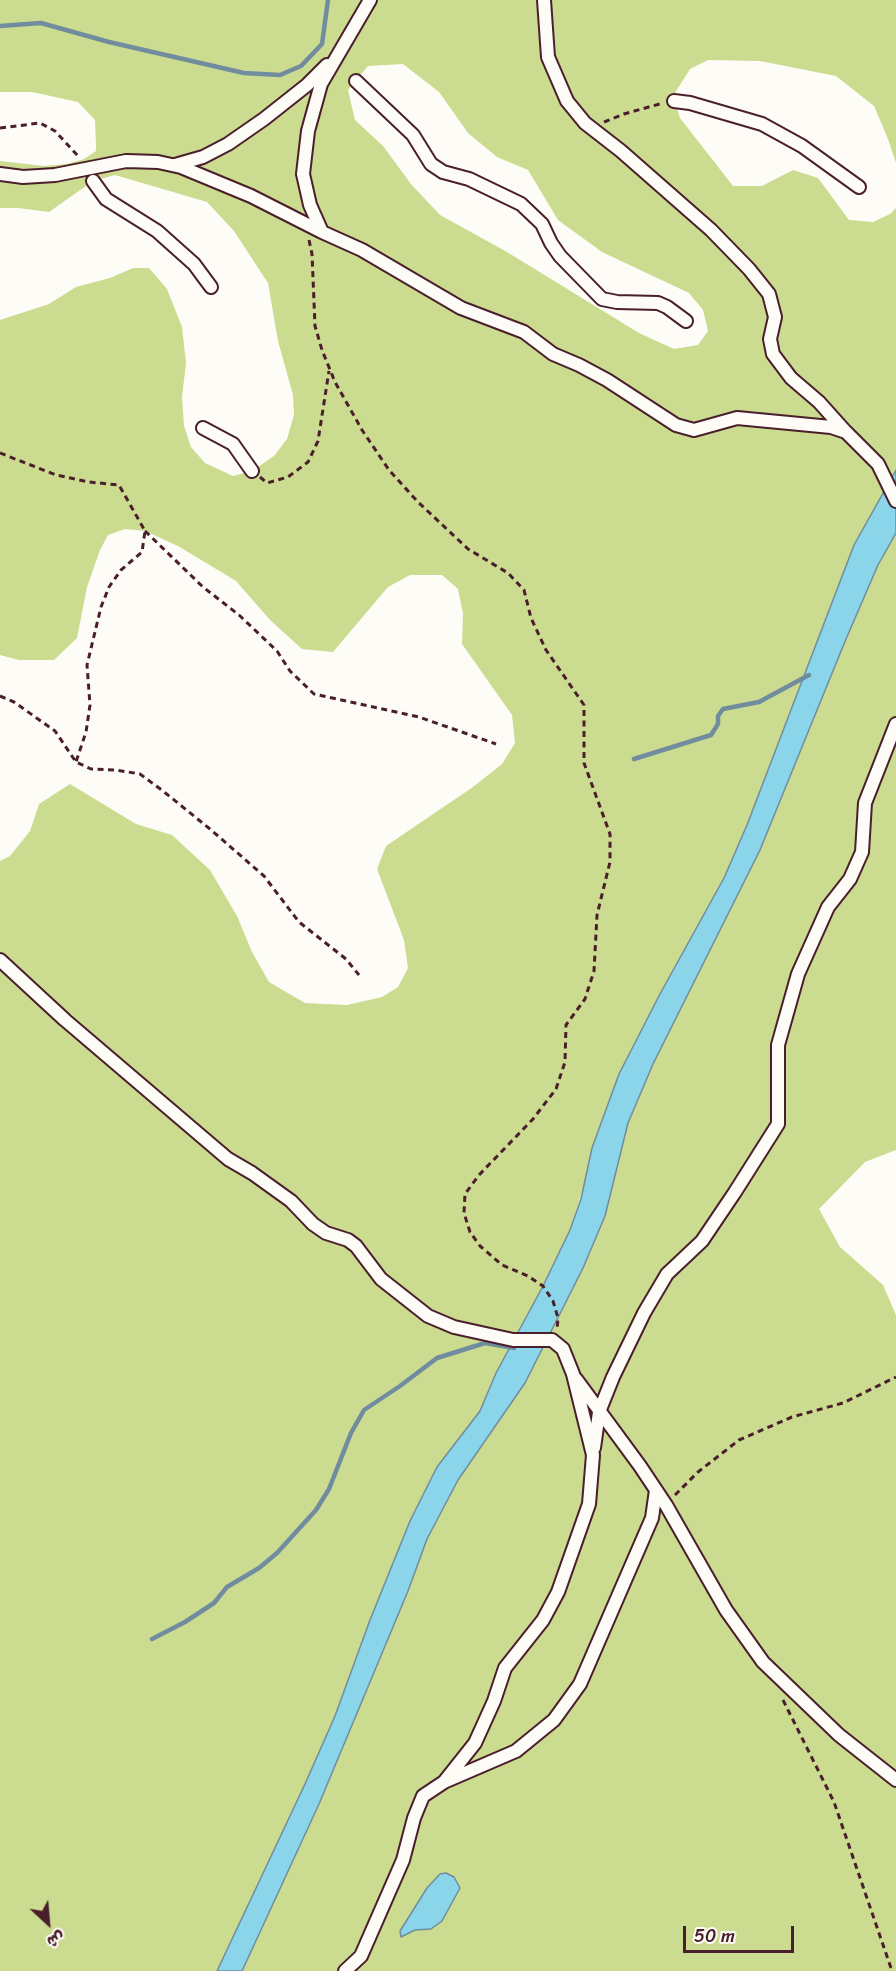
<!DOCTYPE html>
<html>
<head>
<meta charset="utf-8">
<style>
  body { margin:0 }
  #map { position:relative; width:896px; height:1971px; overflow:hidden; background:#fdfcf7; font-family:Sriracha,"Playpen Sans Arabic",sans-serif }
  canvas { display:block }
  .north { position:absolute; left:18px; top:1893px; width:60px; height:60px; -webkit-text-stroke:4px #fdfcf7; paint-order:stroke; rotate:154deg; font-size:16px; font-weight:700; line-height:24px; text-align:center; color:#4a1f2b }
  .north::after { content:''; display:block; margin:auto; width:21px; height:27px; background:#4a1f2b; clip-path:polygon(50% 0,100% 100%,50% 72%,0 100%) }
  .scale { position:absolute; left:683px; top:1926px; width:111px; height:27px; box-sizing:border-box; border:3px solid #4a1f2b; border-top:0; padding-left:8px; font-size:18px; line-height:21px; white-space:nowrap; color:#4a1f2b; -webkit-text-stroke:4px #fdfcf7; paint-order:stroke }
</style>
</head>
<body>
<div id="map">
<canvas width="896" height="1971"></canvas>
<div class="north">ش</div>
<div class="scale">50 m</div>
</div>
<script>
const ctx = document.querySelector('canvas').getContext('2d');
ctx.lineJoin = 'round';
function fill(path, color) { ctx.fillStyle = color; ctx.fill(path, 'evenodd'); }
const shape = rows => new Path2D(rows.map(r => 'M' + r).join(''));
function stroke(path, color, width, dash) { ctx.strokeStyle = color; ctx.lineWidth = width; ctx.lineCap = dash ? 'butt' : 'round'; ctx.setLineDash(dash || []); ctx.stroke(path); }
const green = shape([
  [0,0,896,0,896,163,888,139,874,106,836,76,760,61,708,60,690,69,673,96,680,118,733,186,762,186,793,170,818,178,849,220,873,222,890,214,896,208,896,470,854,545,747,825,724,878,660,994,619,1074,570,1230,543,1286,496,1373,480,1411,437,1467,410,1521,370,1620,335,1716,305,1784,217,1971,0,1971,0,861,10,856,30,831,39,804,70,784,136,824,172,835,210,870,237,916,252,952,269,982,305,1003,347,1005,382,997,398,987,408,968,404,940,377,869,386,846,473,787,502,764,515,743,512,715,462,644,463,613,458,589,442,575,410,575,388,587,333,652,302,649,271,621,236,581,178,546,145,531,125,529,108,535,100,550,87,587,77,638,54,660,19,660,0,655,0,320,49,304,76,287,110,278,133,268,149,268,167,289,182,327,186,363,182,397,184,426,191,447,205,463,233,476,252,471,274,456,287,439,294,415,293,395,278,341,268,283,234,231,207,202,115,175,93,181,49,212,18,208,0,208,0,161,44,166,67,164,84,159,96,151,96,145,95,120,78,102,32,92,0,92],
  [403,64,439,92,468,133,497,157,528,170,558,220,602,252,689,293,703,310,708,331,698,345,674,349,639,333,507,252,440,215,411,184,383,146,355,120,348,90,368,66],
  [896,533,896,1150,865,1162,819,1209,840,1247,883,1285,896,1315,896,1971,242,1971,350,1731,427,1539,458,1480,525,1383,583,1268,605,1216,628,1123,653,1064,760,850,846,639,878,565],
  [427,1888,460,1888,442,1921,431,1929,415,1930,402,1937,400,1931]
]);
const water = shape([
  [896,470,896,533,878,565,846,639,760,850,653,1064,628,1123,605,1216,583,1268,525,1383,458,1480,427,1539,408,1591,319,1804,242,1971,217,1971,305,1784,335,1716,370,1620,410,1521,437,1467,480,1411,496,1373,543,1286,570,1230,581,1199,592,1148,619,1074,660,994,724,878,747,825,854,545,896,470],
  [446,1873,454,1877,460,1888,442,1921,431,1929,415,1930,401,1937,400,1931,427,1888,440,1874,446,1873]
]);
const stream = shape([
  [0,26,41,23,109,42,244,73,280,75,301,66,322,44,328,0],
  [634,759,711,735,718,724,718,716,723,709,759,702,809,675],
  [152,1639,185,1622,214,1603,227,1587,259,1568,277,1553,316,1510,329,1489,351,1433,364,1410,400,1386,437,1358,485,1343,514,1348]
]);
const path = shape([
  [604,122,624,114,663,103],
  [0,128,40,123,55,131,78,156],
  [309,240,312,254,315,326,322,350,335,382,362,430,389,470,417,501,468,549,508,573,524,590,531,618,546,650,584,705,584,763,610,834,610,862,597,915,594,971,585,999,566,1025,565,1062,556,1089,533,1119,479,1175,465,1194,464,1213,470,1232,480,1246,502,1265,528,1276,543,1286,553,1301,558,1318,557,1330],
  [0,453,56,475,89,482,119,485,145,531,142,552,121,570,109,587,101,607,87,665,90,705,86,732,76,762],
  [260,477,267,483,288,477,308,462,318,441,329,371],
  [145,531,203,587,239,615,277,651,290,671,314,694,419,717,496,744],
  [0,696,14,702,55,731,76,762,91,769,116,770,140,774,163,791,210,829,264,876,299,922,346,959,359,975],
  [675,1495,698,1472,739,1440,792,1417,843,1403,896,1377],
  [783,1700,834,1802,892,1971]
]);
const street = shape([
  [544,0,548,57,567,101,585,123,621,151,711,230,749,269,769,294,775,317,770,339,773,354,791,378,819,402,845,431],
  [356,81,413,135,431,164,443,172,469,179,521,204,542,224,551,243,560,256,602,299,617,302,658,303,667,307,686,321],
  [674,101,690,103,762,124,802,146,859,187],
  [175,165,203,157,228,144,264,119,307,85,327,65],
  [0,174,23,177,55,175,126,161,158,162,181,167,251,196,322,232,362,250,461,308,524,332,553,354,579,365,607,380,676,425,694,430,737,418,831,427,846,432,878,464,896,501],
  [93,181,106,199,157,231,194,264,211,287],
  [322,232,310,205,303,174,308,131,321,84,370,0],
  [203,428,233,444,252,471],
  [0,960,65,1020,228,1159,252,1173,291,1201,313,1224,326,1233,348,1240,356,1246,381,1279,428,1316,454,1327,513,1340,552,1340,563,1349,573,1374,593,1455,589,1504,558,1592,543,1620,505,1668,494,1701,475,1743,444,1782],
  [576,1379,640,1466,666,1505,726,1610,763,1662,839,1735,896,1780],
  [594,1448,599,1412,613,1377,644,1313,667,1274,702,1241,735,1192,778,1124,778,1045,798,974,828,907,850,879,862,852,865,803,896,724],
  [345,1971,361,1956,403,1860,414,1818,423,1796,444,1782,516,1751,554,1720,580,1684,652,1518,656,1490]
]);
fill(green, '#cbdb8f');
fill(water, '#8ad5ea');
stroke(water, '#708c9e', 1.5);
stroke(stream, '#708c9e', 4.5);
stroke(street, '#4a1f2b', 16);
stroke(path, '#4a1f2b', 3, [6, 4.5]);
stroke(street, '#fdfcf7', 12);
</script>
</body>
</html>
